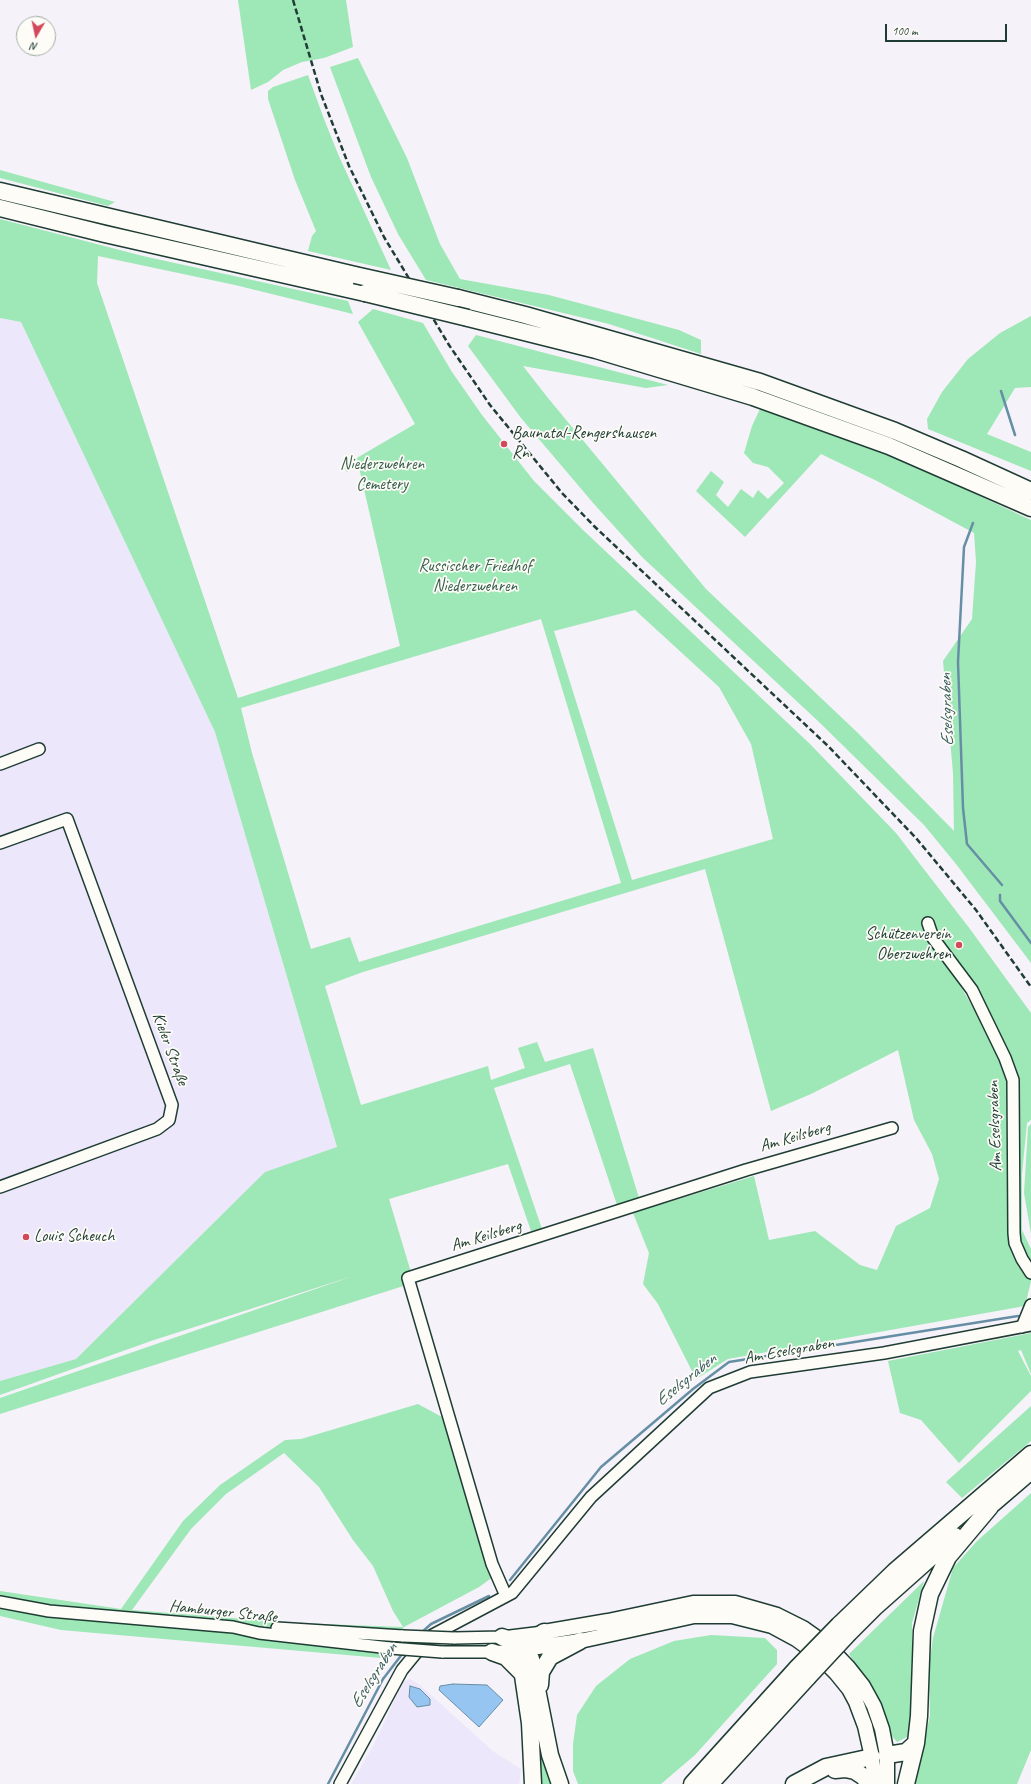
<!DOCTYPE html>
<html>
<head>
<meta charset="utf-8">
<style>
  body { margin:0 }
  #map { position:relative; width:1031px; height:1784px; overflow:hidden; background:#f6f2f9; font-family:Caveat,sans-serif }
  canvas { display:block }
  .north { position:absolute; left:16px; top:16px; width:40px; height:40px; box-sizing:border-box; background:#fdfcf7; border:1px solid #a4b0a9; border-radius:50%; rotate:189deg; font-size:11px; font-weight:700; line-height:16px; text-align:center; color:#1f3d34 }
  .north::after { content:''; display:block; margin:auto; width:14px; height:18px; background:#d1495b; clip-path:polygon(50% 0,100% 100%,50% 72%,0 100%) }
  .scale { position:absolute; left:885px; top:24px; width:122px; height:18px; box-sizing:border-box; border:2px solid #1f3d34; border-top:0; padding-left:5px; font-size:12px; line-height:14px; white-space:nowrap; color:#1f3d34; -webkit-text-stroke:3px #fdfcf7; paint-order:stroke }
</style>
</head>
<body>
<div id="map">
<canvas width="1031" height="1784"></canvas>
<div class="north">N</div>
<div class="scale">100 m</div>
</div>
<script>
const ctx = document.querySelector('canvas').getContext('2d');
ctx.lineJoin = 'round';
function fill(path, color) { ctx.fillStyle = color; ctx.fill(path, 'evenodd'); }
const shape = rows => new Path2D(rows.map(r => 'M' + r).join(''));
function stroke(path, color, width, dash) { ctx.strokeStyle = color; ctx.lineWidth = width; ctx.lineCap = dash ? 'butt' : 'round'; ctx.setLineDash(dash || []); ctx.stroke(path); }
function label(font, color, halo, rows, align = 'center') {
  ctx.font = font + ' Caveat,sans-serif'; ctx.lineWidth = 3.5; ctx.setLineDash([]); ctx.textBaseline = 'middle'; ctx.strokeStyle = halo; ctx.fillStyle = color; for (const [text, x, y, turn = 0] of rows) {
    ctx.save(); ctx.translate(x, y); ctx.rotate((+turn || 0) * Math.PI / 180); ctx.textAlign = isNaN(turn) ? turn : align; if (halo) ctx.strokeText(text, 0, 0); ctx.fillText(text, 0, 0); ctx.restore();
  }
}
const built = shape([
  [0,318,21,322,215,732,337,1148,265,1172,76,1359,0,1381],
  [410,1679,420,1685,494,1752,521,1769,519,1784,351,1784,374,1744,403,1682]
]);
const green = shape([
  [238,0,346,0,353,47,324,58,302,62,283,70,268,82,251,90],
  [358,58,407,158,440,244,460,279,549,295,679,330,701,340,701,354,609,324,426,280,398,234,371,177,330,67],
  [308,75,324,119,338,154,391,270,308,251,312,236,316,231,295,180,268,99,268,91,273,87],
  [0,170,115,202,108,206,0,178],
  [0,219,143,256,348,301,353,314,235,285,98,256,97,283,238,698,400,646,358,463,347,472,343,466,415,424,358,322,373,309,423,323,452,372,482,415,534,481,583,530,810,744,896,833,970,929,1031,1013,1031,1120,1027,1123,1022,1174,1022,1230,1031,1249,1031,1281,1025,1306,728,1359,696,1379,658,1304,643,1284,649,1253,633,1213,754,1176,769,1240,815,1231,860,1265,877,1270,896,1226,930,1208,939,1179,932,1154,914,1120,898,1050,811,1094,771,1111,705,869,363,972,325,986,361,1105,488,1066,491,1080,525,1068,518,1048,537,1042,545,1062,593,1048,639,1198,617,1205,570,1064,494,1088,542,1229,531,1231,508,1164,389,1199,410,1269,416,1282,0,1414,0,1398,353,1276,151,1341,0,1395,0,1381,76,1359,265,1172,337,1147,215,732,21,322,0,318],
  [635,610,719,687,751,744,773,839,632,880,554,631],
  [541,619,621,883,359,962,350,937,311,949,252,753,241,708],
  [955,977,989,1019,981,1021],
  [1031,316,1031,387,1015,388,987,434,1031,452,1031,471,928,429,927,419,942,392,968,359,1000,333],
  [476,335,668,385,646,388,523,366,548,398,706,589,859,734,954,831,953,773,943,661,972,619,976,562,974,533,877,481,821,454,745,537,696,491,711,471,724,482,716,495,728,507,741,489,753,498,758,490,768,499,784,483,768,467,753,463,744,453,752,426,760,409,911,464,1031,520,1031,963,956,864,924,825,819,722,642,557,594,504,521,418,468,346],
  [1031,1124,1031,1234,1024,1193,1028,1127],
  [1031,1333,1031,1374,1021,1350,1018,1351,1031,1376,1031,1391,959,1463,921,1420,900,1413,888,1361],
  [418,1404,442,1417,493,1577,479,1587,404,1627,381,1658,61,1630,0,1616,0,1591,121,1609,183,1521,220,1485,285,1440,301,1439],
  [284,1453,319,1487,353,1540,373,1566,393,1611,403,1627,296,1623,132,1610,191,1529,226,1494],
  [1031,1406,1031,1441,962,1498,946,1482],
  [1031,1493,1031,1750,1017,1784,914,1784,930,1716,929,1666,933,1638,953,1568,977,1541],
  [924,1581,912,1623,912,1714,907,1737,897,1742,891,1735,882,1705,849,1654],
  [711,1635,765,1638,777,1650,777,1664,695,1755,661,1784,578,1784,573,1771,573,1744,577,1715,596,1686,630,1659,674,1641],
  [534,1697,553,1784,537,1784]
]);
const water = shape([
  [453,1684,487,1685,503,1700,479,1727,439,1690,440,1686,453,1684],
  [410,1686,420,1689,430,1699,430,1705,417,1707,409,1697,410,1686]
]);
const stream = shape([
  [1001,391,1015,435],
  [973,523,964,547,958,662,963,808,967,844,1002,885],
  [1000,895,1000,901,1031,943],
  [510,1580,601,1467,693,1389,729,1362,1018,1316],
  [421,1633,431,1624,489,1596],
  [328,1784,383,1679,403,1653]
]);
const minor = shape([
  [0,764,39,749],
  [0,843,67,819,172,1105,169,1120,157,1129,0,1187],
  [928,923,933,938,972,990,1005,1058,1013,1080,1014,1233,1015,1243,1022,1259,1031,1273],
  [1022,1327,1031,1305],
  [506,1596,492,1564,408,1278,746,1170,892,1128],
  [0,1602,49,1611,233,1627,259,1633,390,1648],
  [277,1628,403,1636],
  [454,1638,502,1637,543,1632],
  [442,1652,492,1652,524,1649],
  [340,1784,402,1670,429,1637,512,1593,591,1497,709,1388,750,1372,884,1353,1031,1325]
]);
const major = shape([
  [544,1632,608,1621,693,1603,735,1603,777,1615,803,1628,827,1645,848,1667,863,1686,874,1706,882,1729,887,1755,887,1784],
  [524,1649,580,1641,694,1616,732,1616,772,1626,796,1639,818,1655,836,1673,849,1689,856,1702,865,1726,872,1757,875,1784]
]);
const highway = shape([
  [0,191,355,275],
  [0,208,105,234,365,293],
  [458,298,525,315,760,382,895,431,961,459,1031,491],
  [468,318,596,350,753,397,889,446,1031,508],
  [982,1513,1031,1471],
  [839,1625,895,1571,1031,1454],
  [849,1633,874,1608,955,1536],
  [502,1637,520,1644,531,1659,550,1755,560,1784],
  [492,1652,506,1657,522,1673],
  [540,1685,541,1672,550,1657,580,1641],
  [887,1755,906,1752,916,1743],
  [835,1770,845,1769,855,1771,864,1777,868,1784],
  [533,1784,530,1723,521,1662,522,1654,529,1643,544,1632],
  [692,1784,797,1668],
  [710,1784,808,1677],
  [794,1784,826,1767,872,1757],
  [906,1784,916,1743,919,1716,922,1631,930,1594,948,1557,990,1507]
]);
const rail = shape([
  [293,0,321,94,349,166,384,237,449,345,490,405,562,493,594,526,828,746,916,838,976,910,1031,987]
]);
const minorBridge = shape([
  [403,1636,454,1638],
  [390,1648,442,1652]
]);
const highwayBridge = shape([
  [355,275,458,298],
  [365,293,468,318],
  [797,1668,839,1625],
  [808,1677,849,1633]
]);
const markers = [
  [504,444,4,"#d1495b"],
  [959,945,4,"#d1495b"],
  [26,1237,4,"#d1495b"]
];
const poiNames = [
  ["Baunatal-Rengershausen",512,434],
  ["Rn",512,454],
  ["Schützenverein",951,935,"right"],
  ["Oberzwehren",951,955,"right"],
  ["Louis Scheuch",34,1237]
];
const parkNames = [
  ["Niederzwehren",382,465],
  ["Cemetery",382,485],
  ["Russischer Friedhof",475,567],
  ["Niederzwehren",475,587]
];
const streetNames = [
  ["Kieler Straße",170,1049,70],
  ["Am Eselsgraben",995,1126,-92],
  ["Am Keilsberg",795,1137,-16],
  ["Am Keilsberg",486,1236,-17],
  ["Am Eselsgraben",789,1351,-10],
  ["Hamburger Straße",223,1612,6]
];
const waterNames = [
  ["Eselsgraben",947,710,-92],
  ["Eselsgraben",686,1380,-39],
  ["Eselsgraben",374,1676,-58]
];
fill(built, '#ede7fb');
fill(green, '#9ee7b6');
fill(water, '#96c5f1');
stroke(water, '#668fa5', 1);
stroke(stream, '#668fa5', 2.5);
stroke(minor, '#1f3d34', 14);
stroke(major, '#1f3d34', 17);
stroke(highway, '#1f3d34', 19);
stroke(minor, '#fdfcf7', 11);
stroke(major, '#fdfcf7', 14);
stroke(highway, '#fdfcf7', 16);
stroke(rail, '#1f3d34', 2.5, [6, 3]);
stroke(minorBridge, '#1f3d34', 14, []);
stroke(highwayBridge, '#1f3d34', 19, []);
stroke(minorBridge, '#fdfcf7', 11);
stroke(highwayBridge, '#fdfcf7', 16);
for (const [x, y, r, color] of markers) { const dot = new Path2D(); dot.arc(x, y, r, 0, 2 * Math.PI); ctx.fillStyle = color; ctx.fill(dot); stroke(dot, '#fdfcf7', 1.5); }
label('17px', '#1f3d34', '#fdfcf7', poiNames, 'left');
label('17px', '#385f4e', '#fdfcf7', parkNames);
label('17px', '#1f3d34', '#fdfcf7', streetNames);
label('italic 18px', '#3d5f63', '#fdfcf7', waterNames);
</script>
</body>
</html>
